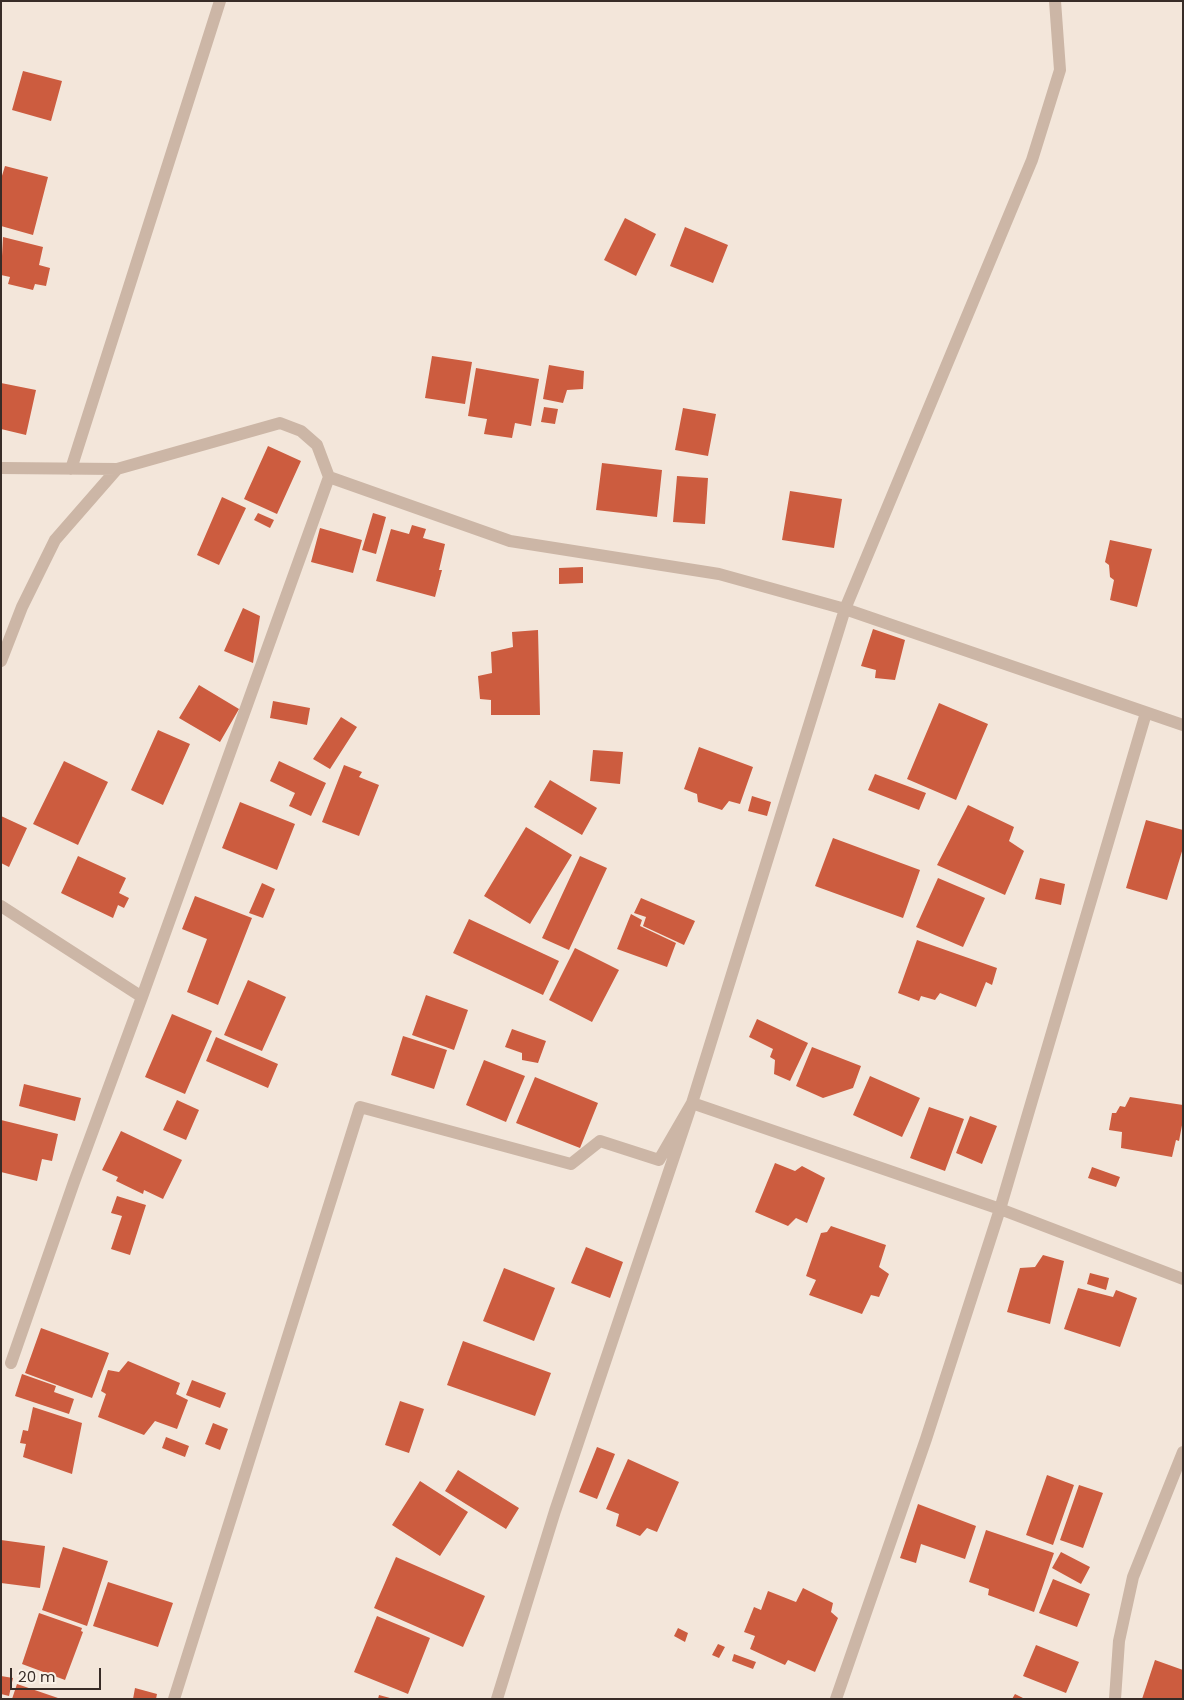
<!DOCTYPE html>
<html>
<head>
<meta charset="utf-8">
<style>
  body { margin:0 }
  #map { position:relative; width:1184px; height:1700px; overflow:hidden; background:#f3e6da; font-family:Poppins,sans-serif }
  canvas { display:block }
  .frame { position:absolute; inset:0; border:2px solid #372c27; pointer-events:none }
  .scale { position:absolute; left:10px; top:1668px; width:91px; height:22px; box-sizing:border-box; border:2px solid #372c27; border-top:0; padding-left:6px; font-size:15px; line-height:18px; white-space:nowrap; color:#372c27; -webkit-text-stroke:4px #faf1e7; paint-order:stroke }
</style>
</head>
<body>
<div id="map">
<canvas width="1184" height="1700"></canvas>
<div class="frame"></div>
<div class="scale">20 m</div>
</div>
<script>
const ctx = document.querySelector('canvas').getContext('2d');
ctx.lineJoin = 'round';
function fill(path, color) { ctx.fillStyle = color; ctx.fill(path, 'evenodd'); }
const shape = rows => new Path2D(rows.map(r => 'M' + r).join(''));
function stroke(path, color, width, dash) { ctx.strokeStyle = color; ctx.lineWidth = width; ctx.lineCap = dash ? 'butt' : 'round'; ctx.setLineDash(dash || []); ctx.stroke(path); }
const building = shape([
  [23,71,62,81,51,121,12,110],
  [5,166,48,177,33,235,1,226,1,179],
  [625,218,656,234,636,276,604,260],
  [685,227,728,245,713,283,670,266],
  [3,237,43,247,39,265,50,268,46,286,35,284,33,290,8,284,10,277,1,275],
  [432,356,472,362,465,404,425,398],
  [549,365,584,371,583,389,567,390,563,403,543,399],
  [476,368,539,379,531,426,515,423,512,438,484,434,487,419,468,416],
  [1,383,36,390,26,435,1,429],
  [544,407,558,409,555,424,541,422],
  [683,408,716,414,708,456,675,450],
  [268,446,301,461,277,514,244,499],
  [602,463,662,470,657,517,596,510],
  [677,476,708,478,705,524,673,522],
  [790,491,842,499,834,548,782,540],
  [222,497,246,508,219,565,197,555],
  [258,513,274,520,270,528,254,520],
  [373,513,386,517,376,554,362,550],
  [412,525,426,529,423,538,445,544,439,570,442,570,435,597,376,581,391,529,409,534],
  [320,528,362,540,353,573,311,562],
  [1110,540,1152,549,1137,607,1110,600,1114,580,1110,577,1109,565,1105,562],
  [583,567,583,583,559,584,559,568],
  [243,608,260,616,253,663,224,651],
  [873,629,905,640,895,680,875,678,876,670,861,666],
  [538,630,540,715,491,715,491,700,480,699,478,676,492,673,491,652,513,647,512,632],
  [199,685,239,709,220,742,179,718],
  [273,701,310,708,307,725,270,718],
  [939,703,988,724,956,800,907,779],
  [341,717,357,727,330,769,313,759],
  [158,730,190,744,163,805,131,790],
  [699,747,753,767,740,804,729,801,722,810,698,802,697,794,684,789],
  [593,750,623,752,620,784,590,781],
  [64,761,108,782,78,845,33,824],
  [279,761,326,783,311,816,289,806,295,793,270,781],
  [344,765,362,772,359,777,379,785,359,836,322,822],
  [875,774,926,793,919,810,868,790],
  [550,780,597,808,582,835,534,807],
  [752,796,771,802,767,816,748,811],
  [240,802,295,824,277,870,222,848],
  [968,805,1014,827,1009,841,1024,851,1005,895,937,865],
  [1,816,27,828,9,867,1,863],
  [1146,820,1183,830,1183,848,1167,900,1126,888],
  [526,827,572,855,530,924,484,896],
  [833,838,920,870,903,918,815,886],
  [78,856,126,878,119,893,129,898,124,908,118,905,113,918,61,893],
  [580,856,607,868,569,950,542,938],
  [938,878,985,898,963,947,916,927],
  [1040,878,1065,884,1061,905,1035,899],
  [262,883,275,889,263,918,249,913],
  [195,896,252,918,218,1005,187,992,207,939,182,929],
  [641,898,695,921,684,945,643,926,646,917,634,913],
  [631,914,642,920,640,926,676,943,667,967,617,949],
  [469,919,559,961,543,995,453,953],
  [917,940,997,968,992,985,986,982,976,1007,940,993,935,1000,921,996,919,1001,898,993],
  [575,948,619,970,592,1022,549,1000],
  [248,980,286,997,262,1051,224,1035],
  [426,995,468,1010,454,1050,412,1035],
  [172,1014,212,1031,185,1094,145,1077],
  [757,1019,808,1043,790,1081,774,1074,775,1060,770,1057,773,1049,749,1037],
  [512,1029,546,1041,538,1063,522,1060,522,1053,505,1047],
  [403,1036,447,1050,434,1089,391,1075],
  [216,1037,278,1064,268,1088,206,1061],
  [812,1047,861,1066,853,1088,823,1098,796,1086],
  [484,1060,525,1076,506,1122,466,1105],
  [870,1076,920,1098,902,1137,853,1115],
  [535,1077,598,1103,580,1148,516,1123],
  [24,1084,81,1098,75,1121,19,1106],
  [1130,1097,1183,1105,1183,1120,1179,1141,1176,1140,1172,1157,1121,1148,1122,1132,1109,1130,1112,1113,1116,1113,1120,1106,1125,1107],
  [177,1100,199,1110,186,1140,163,1130],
  [929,1107,964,1119,945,1171,910,1158],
  [970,1116,997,1126,982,1164,956,1153],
  [1,1120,58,1134,52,1161,42,1159,37,1181,1,1172],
  [121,1131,182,1160,163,1199,144,1190,143,1194,116,1181,118,1177,102,1170],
  [775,1163,795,1171,802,1166,825,1178,807,1223,796,1218,788,1226,755,1212],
  [1092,1167,1120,1177,1116,1187,1088,1178],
  [117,1196,146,1205,130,1255,111,1249,122,1216,111,1213],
  [831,1226,886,1245,879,1267,889,1274,879,1297,871,1295,862,1314,809,1295,816,1280,806,1276,821,1233,827,1232],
  [586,1247,623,1262,610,1298,571,1283],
  [1043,1255,1064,1261,1050,1324,1007,1312,1020,1268,1035,1267],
  [504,1268,555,1288,534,1341,483,1321],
  [1090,1273,1109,1278,1106,1290,1087,1284],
  [1078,1288,1113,1297,1116,1290,1137,1298,1120,1347,1064,1329],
  [41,1328,109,1353,92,1398,25,1373],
  [463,1341,551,1373,535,1416,447,1385],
  [128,1361,180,1383,176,1394,188,1400,177,1429,155,1421,144,1435,98,1417,106,1394,101,1391,108,1370,119,1372],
  [22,1374,56,1386,54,1392,74,1399,69,1414,15,1396],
  [192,1380,226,1393,220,1408,186,1395],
  [400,1401,424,1409,409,1453,385,1445],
  [33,1407,82,1423,72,1474,23,1457,26,1444,20,1443,23,1430,28,1431],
  [213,1423,228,1429,220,1450,205,1444],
  [166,1437,189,1446,185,1457,162,1448],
  [597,1447,615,1454,597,1499,579,1492],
  [628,1459,679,1482,657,1532,647,1528,640,1536,616,1526,619,1514,606,1509],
  [458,1470,519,1508,506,1529,445,1491],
  [1047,1475,1074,1485,1053,1545,1026,1535],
  [420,1481,468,1512,440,1556,392,1525],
  [1079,1485,1103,1493,1083,1548,1060,1540],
  [918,1504,976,1526,965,1559,921,1544,916,1563,900,1558],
  [986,1530,1054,1553,1034,1612,988,1595,989,1589,969,1582],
  [1,1540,45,1546,40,1588,1,1583],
  [63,1547,108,1561,87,1626,42,1610],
  [1061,1552,1090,1567,1081,1584,1052,1568],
  [396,1557,485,1596,463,1647,374,1608],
  [1053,1579,1090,1594,1077,1627,1039,1613],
  [108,1582,173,1603,158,1647,93,1626],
  [803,1588,833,1603,831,1612,838,1618,815,1672,788,1660,785,1665,750,1649,755,1636,744,1632,754,1607,761,1610,768,1591,796,1602],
  [39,1613,82,1628,81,1631,83,1632,65,1680,22,1664],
  [377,1616,430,1638,408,1694,354,1672],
  [678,1628,688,1633,685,1642,674,1636],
  [718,1644,725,1647,719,1658,712,1655],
  [1036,1645,1079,1662,1066,1693,1023,1676],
  [734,1654,756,1662,753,1669,732,1661],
  [1155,1660,1183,1670,1183,1699,1142,1699],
  [1,1676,13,1678,9,1696,1,1694],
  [17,1684,58,1698,58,1699,12,1699],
  [135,1688,157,1694,156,1699,133,1699],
  [1015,1694,1025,1699,1012,1699],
  [379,1695,390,1698,390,1699,378,1699]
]);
const minor = shape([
  [1,468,117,469,280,423,301,431,317,445,329,477,510,541,719,574,845,609,1183,725],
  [71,469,220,1],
  [1,661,22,607,55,540,117,469],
  [1,906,142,997],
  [11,1363,74,1182,142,997,329,477],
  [174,1699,360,1107,571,1164,600,1141,659,1160,692,1103,1000,1209,1183,1279],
  [497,1699,555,1511,692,1103,845,609,1032,160,1060,70,1055,1],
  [836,1699,926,1439,1000,1209,1146,713],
  [1115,1699,1119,1641,1133,1577,1183,1452]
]);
fill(building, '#cc5c3f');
stroke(minor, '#ccb6a6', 12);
</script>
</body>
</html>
